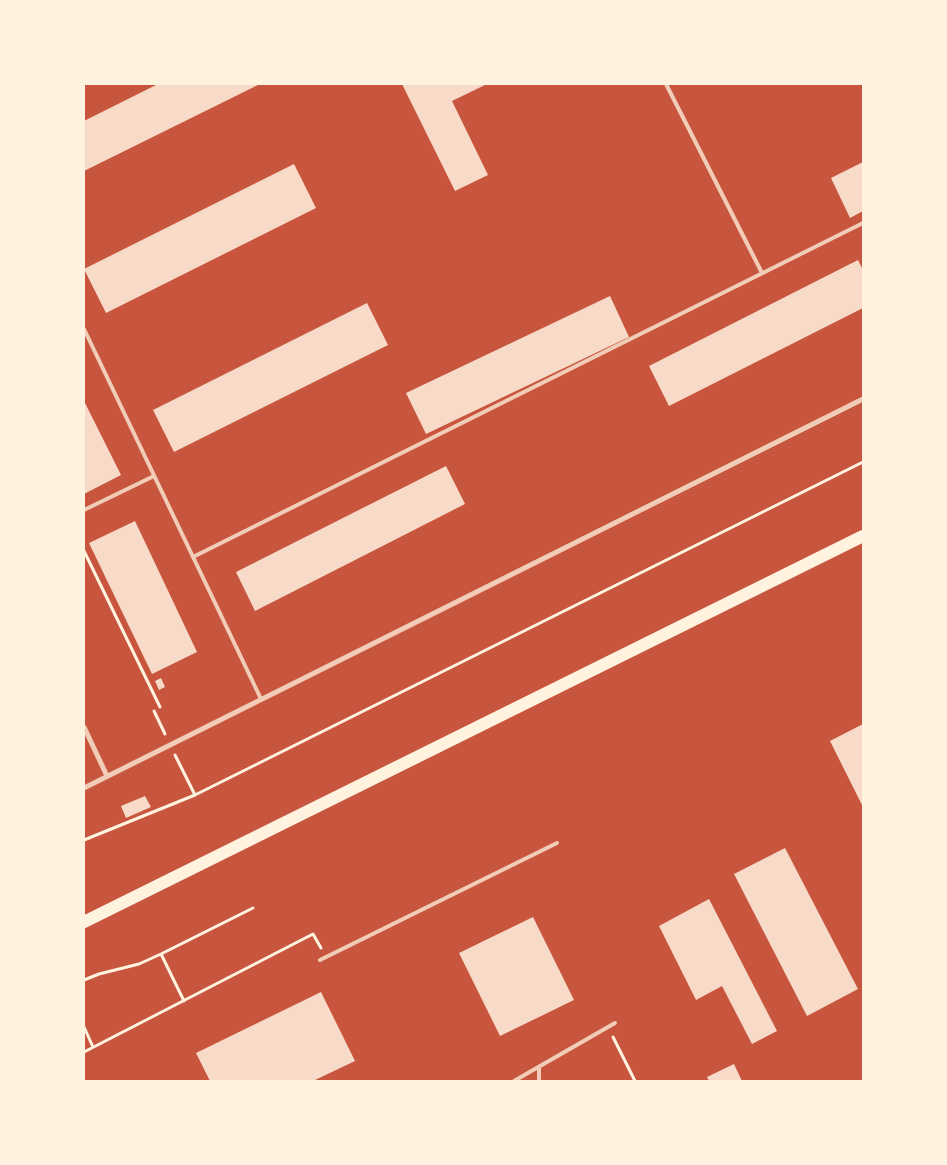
<!DOCTYPE html>
<html>
<head>
<meta charset="utf-8">
<style>
  body { margin:0 }
  #map { position:relative; width:947px; height:1165px; overflow:hidden; background:#c8553d; font-family:"Noto Sans",sans-serif }
  canvas { display:block }
  .frame { position:absolute; inset:0; border:85px solid #fff3e0; pointer-events:none }
</style>
</head>
<body>
<div id="map">
<canvas width="947" height="1165"></canvas>
<div class="frame"></div>
</div>
<script>
const ctx = document.querySelector('canvas').getContext('2d');
ctx.lineJoin = 'round';
function fill(path, color) { ctx.fillStyle = color; ctx.fill(path, 'evenodd'); }
const shape = rows => new Path2D(rows.map(r => 'M' + r).join(''));
function stroke(path, color, width, dash) { ctx.strokeStyle = color; ctx.lineWidth = width; ctx.lineCap = dash ? 'butt' : 'round'; ctx.setLineDash(dash || []); ctx.stroke(path); }
const building = shape([
  [158,84,260,84,84,171,84,121],
  [402,84,487,84,452,101,488,175,455,191],
  [863,162,863,211,850,218,831,178],
  [294,164,316,208,106,313,84,269],
  [858,260,863,270,863,308,669,406,649,366],
  [610,296,629,337,426,434,406,393],
  [367,303,388,345,174,452,153,410],
  [84,401,121,475,84,494],
  [446,466,465,504,255,611,236,572],
  [135,521,197,652,152,674,89,543],
  [161,678,165,687,159,690,155,681],
  [863,724,863,807,830,741],
  [145,796,151,807,126,818,121,806],
  [785,848,858,989,807,1016,734,874],
  [709,899,777,1031,752,1044,722,986,696,1000,659,926],
  [533,917,574,1000,500,1036,459,953],
  [321,992,355,1061,313,1081,210,1081,196,1053],
  [734,1064,742,1081,709,1081,707,1077]
]);
const path = shape([
  [84,551,160,707],
  [154,711,165,734],
  [175,755,195,795],
  [84,840,195,795,863,462],
  [84,980,99,974,139,964,161,954],
  [184,1001,161,954,253,908],
  [84,1027,93,1047],
  [613,1037,635,1081],
  [84,1052,313,934,321,948]
]);
const service = shape([
  [666,84,762,273],
  [84,329,261,699],
  [84,510,154,476],
  [193,557,863,223],
  [320,960,557,843],
  [514,1081,615,1023],
  [539,1081,539,1068]
]);
const minor = shape([
  [84,727,107,776],
  [84,788,863,399]
]);
const primary = shape([
  [84,922,863,536]
]);
fill(building, '#f7dbc8');
stroke(path, '#fff3e0', 3);
stroke(service, '#f1ccb7', 4);
stroke(minor, '#f1ccb7', 5);
stroke(primary, '#fff3e0', 12);
</script>
</body>
</html>
